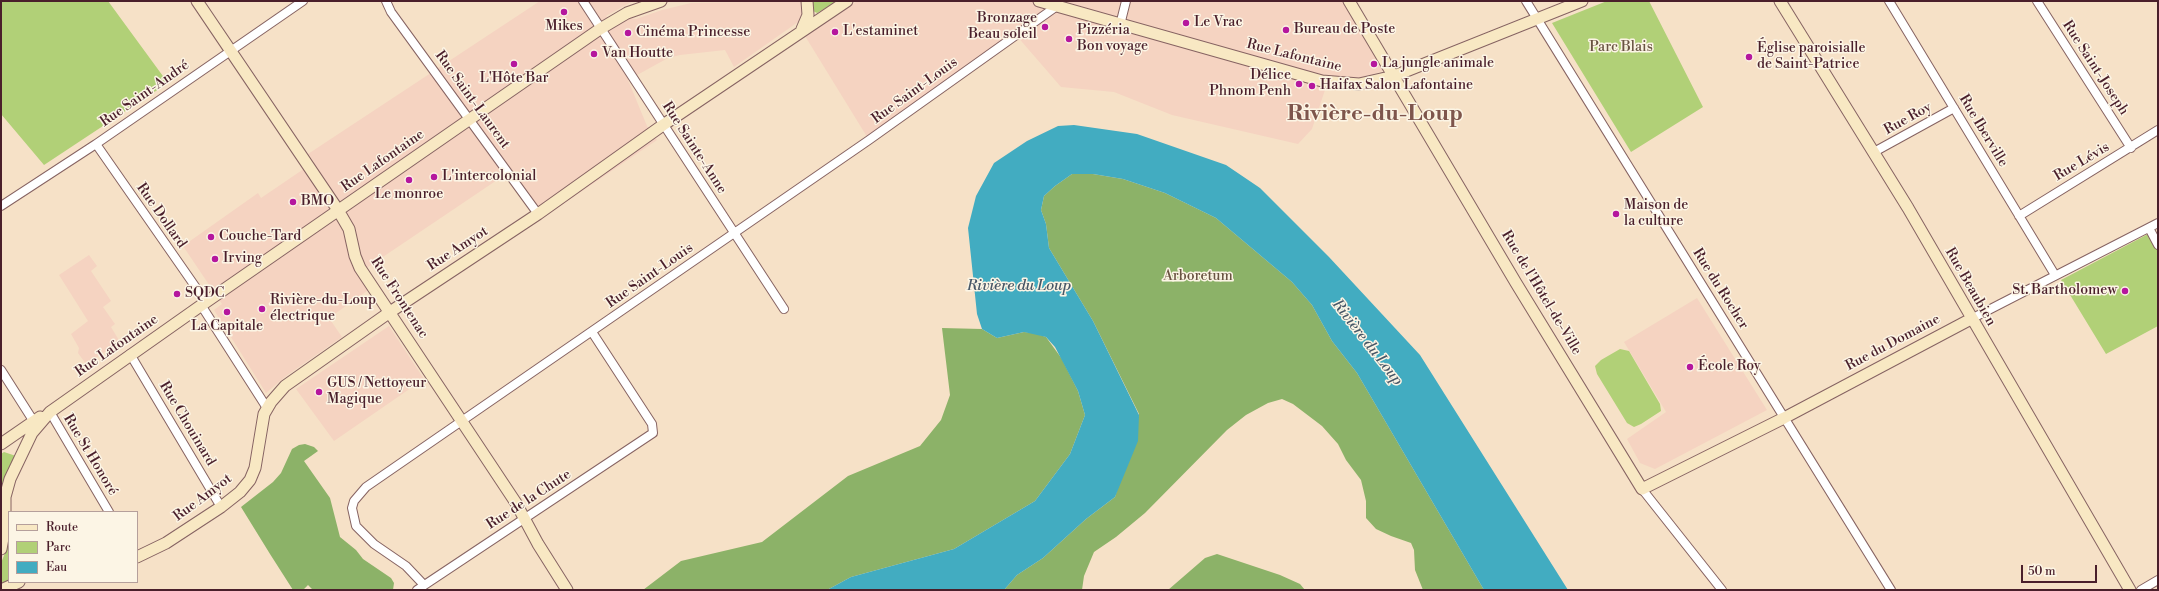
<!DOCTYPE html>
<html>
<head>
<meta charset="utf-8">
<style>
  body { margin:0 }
  #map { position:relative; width:2159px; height:591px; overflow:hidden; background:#f6e1c7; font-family:"Libre Bodoni",serif }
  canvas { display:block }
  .frame { position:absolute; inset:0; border:2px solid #4a1f2b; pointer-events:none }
  .legend { position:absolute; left:8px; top:511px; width:130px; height:72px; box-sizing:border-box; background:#fcf5e5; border:1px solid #b59f9b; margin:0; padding:5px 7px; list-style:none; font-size:12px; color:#4a1f2b }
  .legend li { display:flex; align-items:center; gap:8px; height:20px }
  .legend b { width:20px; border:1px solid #b59f9b }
  .scale { position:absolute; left:2021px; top:565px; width:76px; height:18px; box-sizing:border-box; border:2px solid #4a1f2b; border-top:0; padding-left:5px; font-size:12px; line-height:14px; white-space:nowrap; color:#4a1f2b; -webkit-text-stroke:3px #fcf5e5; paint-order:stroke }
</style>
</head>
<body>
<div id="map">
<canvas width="2159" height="591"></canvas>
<div class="frame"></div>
<ul class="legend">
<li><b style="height:5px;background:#f8e8c3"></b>Route</li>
<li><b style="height:11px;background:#b1d077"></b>Parc</li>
<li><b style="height:11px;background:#42acc1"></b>Eau</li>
</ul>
<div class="scale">50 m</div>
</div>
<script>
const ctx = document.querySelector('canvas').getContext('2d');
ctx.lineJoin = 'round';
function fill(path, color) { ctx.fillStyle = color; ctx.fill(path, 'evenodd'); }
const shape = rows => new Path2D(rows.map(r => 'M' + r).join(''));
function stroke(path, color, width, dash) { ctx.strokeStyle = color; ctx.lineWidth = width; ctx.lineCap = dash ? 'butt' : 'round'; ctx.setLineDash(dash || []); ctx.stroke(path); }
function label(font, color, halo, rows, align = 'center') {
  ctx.font = font + ' "Libre Bodoni",serif'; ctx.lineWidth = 3; ctx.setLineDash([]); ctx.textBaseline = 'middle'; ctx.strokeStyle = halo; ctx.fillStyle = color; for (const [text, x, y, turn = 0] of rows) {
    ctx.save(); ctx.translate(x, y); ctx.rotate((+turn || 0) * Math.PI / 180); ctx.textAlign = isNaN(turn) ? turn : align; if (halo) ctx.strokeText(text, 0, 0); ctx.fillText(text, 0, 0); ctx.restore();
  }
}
const built = shape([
  [540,1,633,1,606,16,613,26,628,18,636,19,662,10,691,3,802,1,804,13,798,22,734,67,725,50,680,55,668,58,628,80,647,126,657,140,541,219,509,172,365,269,367,291,329,318,342,337,286,376,266,393,214,310,222,304,183,246,258,193,261,198,314,162,308,154],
  [857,1,1342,1,1383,71,1357,79,1330,75,1312,129,1298,144,1172,115,1114,92,1061,87,1016,35,869,140,805,36],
  [89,255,97,266,91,271,111,301,103,307,115,324,111,327,120,342,86,364,78,353,79,348,71,334,88,321,59,275],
  [1697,298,1767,410,1655,469,1640,463,1627,439,1666,412,1624,342],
  [389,326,424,379,334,441,296,389]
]);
const green = shape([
  [1,1,108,1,168,83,44,165,1,114],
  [811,1,838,1,817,13,813,11],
  [1607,1,1649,1,1703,107,1631,152,1552,23],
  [2150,233,2158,248,2158,326,2106,354,2061,280],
  [1620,349,1629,351,1660,404,1661,411,1641,424,1634,427,1627,423,1597,374,1595,366,1601,360],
  [4,452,16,456,2,485,1,454],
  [9,543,9,580,1,584,1,563]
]);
const forest = shape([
  [1072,174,1093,174,1123,179,1165,193,1216,218,1292,282,1312,305,1332,341,1357,373,1484,590,1423,590,1415,570,1414,550,1411,543,1391,536,1376,529,1366,518,1366,501,1361,480,1346,460,1338,444,1322,426,1293,404,1282,399,1268,403,1246,415,1227,430,1145,513,1116,537,1094,552,1084,576,1082,590,1004,590,1017,575,1043,558,1086,519,1115,497,1139,414,1093,321,1049,248,1046,224,1041,210,1044,196,1055,186],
  [942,328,982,329,997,338,1024,332,1034,333,1046,337,1062,359,1078,391,1085,415,1070,454,1035,501,954,549,851,577,827,590,643,590,681,561,762,542,848,476,920,446,941,420,950,395],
  [305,444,314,447,318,451,304,461,330,498,340,537,356,550,363,559,391,578,394,583,393,590,313,590,308,585,303,590,293,590,270,554,241,507,273,482,281,473,292,449,299,445],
  [1217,554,1280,575,1300,584,1305,590,1168,590,1205,558]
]);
const water = shape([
  [1074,125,1137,134,1226,165,1260,188,1329,257,1420,355,1568,590,1484,590,1357,373,1332,341,1312,305,1292,282,1216,218,1165,193,1123,179,1093,174,1072,174,1055,186,1044,196,1041,210,1046,224,1049,248,1093,321,1139,415,1138,441,1115,497,1086,519,1043,558,1017,575,1004,590,827,590,851,577,954,549,1035,501,1070,454,1085,415,1078,391,1055,347,1046,337,1024,332,997,338,982,329,977,314,968,228,976,196,994,163,1027,141,1058,126]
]);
const street = shape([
  [386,1,391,12,538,214],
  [583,1,784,309],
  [1526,1,1891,590],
  [1889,1,2055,275],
  [2037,1,2131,148],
  [1120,25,1126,1],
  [96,144,206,302],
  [1874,152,1954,108],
  [1,206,96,144,303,1],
  [2019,216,2158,130],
  [2149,228,2158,245],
  [201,305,267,408],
  [1971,319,2158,223],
  [130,354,221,507],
  [1,370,36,425],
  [50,412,109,512],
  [1642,489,1722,590],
  [424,585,406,566,374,544,356,526,352,508,354,501,366,487,869,140,1057,6],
  [417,590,653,433,652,424,592,332],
  [2141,590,2158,580]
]);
const secondary = shape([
  [197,1,338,210,349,229,355,256,360,268,516,503,538,544,567,590],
  [1039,1,1322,81,1359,84,1394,76,1582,1],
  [1349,1,1516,283,1642,489,1784,418,1971,319],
  [1780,1,1908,208,2130,590],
  [802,29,808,15,807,1],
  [1,444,40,417],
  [1,549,5,527,5,497,10,479,32,433,50,412,206,302,600,29,627,13,661,1],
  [137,557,166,543,221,507,240,492,250,480,255,468,264,414,271,402,285,386,390,312,538,214,663,125,847,1],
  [1,590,19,582]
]);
const markers = [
  [564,12,4,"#b5179e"],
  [1186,23,4,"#b5179e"],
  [1045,27,4,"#b5179e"],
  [1286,30,4,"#b5179e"],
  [835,32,4,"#b5179e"],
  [628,33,4,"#b5179e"],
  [1069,39,4,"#b5179e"],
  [594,54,4,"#b5179e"],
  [1749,57,4,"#b5179e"],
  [514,64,4,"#b5179e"],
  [1374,64,4,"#b5179e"],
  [1299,84,4,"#b5179e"],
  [1312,86,4,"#b5179e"],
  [434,177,4,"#b5179e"],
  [409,180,4,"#b5179e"],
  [293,202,4,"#b5179e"],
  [1616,214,4,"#b5179e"],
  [211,237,4,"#b5179e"],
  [215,259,4,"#b5179e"],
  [2125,291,4,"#b5179e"],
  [177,294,4,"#b5179e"],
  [262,309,4,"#b5179e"],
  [227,312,4,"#b5179e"],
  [1690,367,4,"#b5179e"],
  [319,392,4,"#b5179e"]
];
const poiNames = [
  ["Bronzage",1037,19,"right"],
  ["Beau soleil",1037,35,"right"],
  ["Le Vrac",1194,23],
  ["Mikes",564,27,"center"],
  ["Bureau de Poste",1294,30],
  ["Pizzéria",1077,31],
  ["Bon voyage",1077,47],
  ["L'estaminet",843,32],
  ["Cinéma Princesse",636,33],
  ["Église paroisialle",1757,49],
  ["de Saint-Patrice",1757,65],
  ["Van Houtte",602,54],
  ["La jungle animale",1382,64],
  ["Délice",1291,76,"right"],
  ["Phnom Penh",1291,92,"right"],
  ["L'Hôte Bar",514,79,"center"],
  ["Haifax Salon Lafontaine",1320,86],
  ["L'intercolonial",442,177],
  ["Le monroe",409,195,"center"],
  ["BMO",301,202],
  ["Maison de",1624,206],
  ["la culture",1624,222],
  ["Couche-Tard",219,237],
  ["Irving",223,259],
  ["St. Bartholomew",2117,291,"right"],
  ["SQDC",185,294],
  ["Rivière-du-Loup",270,301],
  ["électrique",270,317],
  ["La Capitale",227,327,"center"],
  ["École Roy",1698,367],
  ["GUS / Nettoyeur",327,384],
  ["Magique",327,400]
];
const parkNames = [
  ["Parc Blais",1621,48],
  ["Arboretum",1198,277]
];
const streetNames = [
  ["Rue Lafontaine",1294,56,14],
  ["Rue Saint-Joseph",2095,68,57],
  ["Rue Saint-Louis",915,91,-36],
  ["Rue Saint-André",145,94,-35],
  ["Rue Saint-Laurent",472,100,54],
  ["Rue Roy",1908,119,-29],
  ["Rue Iberville",1983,131,59],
  ["Rue Sainte-Anne",694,148,57],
  ["Rue Lafontaine",383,161,-35],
  ["Rue Lévis",2082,162,-31],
  ["Rue Dollard",161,216,55],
  ["Rue Amyot",458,249,-33],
  ["Rue Saint-Louis",650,276,-35],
  ["Rue Beaubien",1970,287,60],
  ["Rue du Rocher",1720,289,58],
  ["Rue de l'Hôtel-de-Ville",1541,293,59],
  ["Rue Frontenac",399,298,57],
  ["Rue du Domaine",1893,343,-28],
  ["Rue Lafontaine",117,346,-35],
  ["Rue Chouinard",187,424,59],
  ["Rue St Honoré",90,455,59],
  ["Rue Amyot",203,498,-37],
  ["Rue de la Chute",529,500,-33]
];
const waterNames = [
  ["Rivière du Loup",1019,286],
  ["Rivière du Loup",1367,343,52]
];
const townNames = [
  ["Rivière-du-Loup",1375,115]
];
fill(built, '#f5d3c1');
fill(green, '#b1d077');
fill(forest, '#8cb268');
fill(water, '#42acc1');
stroke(street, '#866362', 10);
stroke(secondary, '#866362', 13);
stroke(street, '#fff', 8);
stroke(secondary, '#f8e8c3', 11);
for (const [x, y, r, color] of markers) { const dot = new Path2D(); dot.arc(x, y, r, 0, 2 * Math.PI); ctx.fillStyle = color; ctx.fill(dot); stroke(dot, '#fcf5e5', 1.5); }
label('14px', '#4a1f2b', '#fcf5e5', poiNames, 'left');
label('14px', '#695442', '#fcf5e5', parkNames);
label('14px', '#4a1f2b', '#fcf5e5', streetNames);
label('italic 15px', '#475767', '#fcf5e5', waterNames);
label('bold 22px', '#7e554c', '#fcf5e5', townNames);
</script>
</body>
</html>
